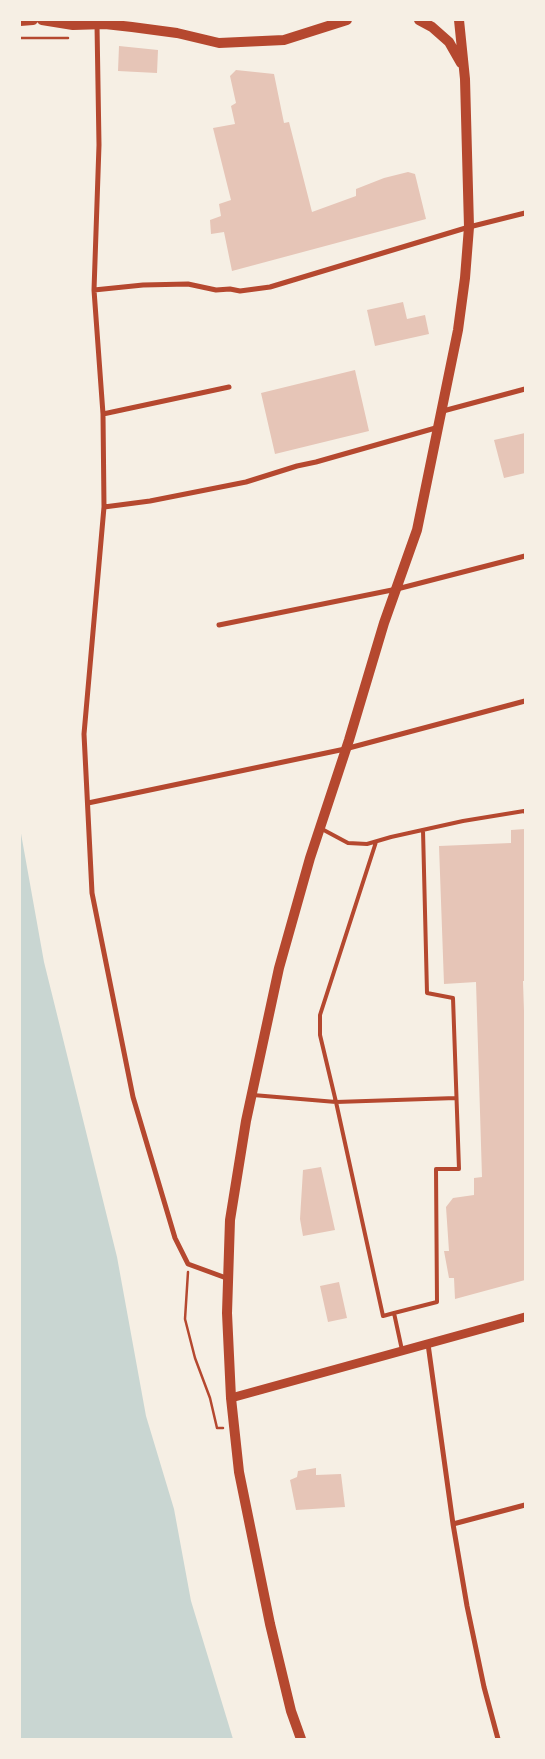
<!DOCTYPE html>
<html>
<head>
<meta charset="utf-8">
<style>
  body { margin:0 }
  #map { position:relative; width:545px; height:1759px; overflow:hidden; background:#f6efe4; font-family:"Libre Baskerville",serif }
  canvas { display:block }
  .frame { position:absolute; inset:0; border:21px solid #f6efe4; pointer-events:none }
</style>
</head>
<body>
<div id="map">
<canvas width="545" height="1759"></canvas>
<div class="frame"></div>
</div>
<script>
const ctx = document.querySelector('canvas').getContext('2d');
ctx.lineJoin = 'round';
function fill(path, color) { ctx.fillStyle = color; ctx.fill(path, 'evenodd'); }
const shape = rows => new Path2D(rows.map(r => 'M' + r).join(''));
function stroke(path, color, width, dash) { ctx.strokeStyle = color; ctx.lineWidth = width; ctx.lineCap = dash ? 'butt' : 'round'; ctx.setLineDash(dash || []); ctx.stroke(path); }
const water = shape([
  [20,828,44,962,117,1257,146,1416,174,1509,191,1601,233,1739,20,1739]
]);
const building = shape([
  [119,46,158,50,157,73,118,71],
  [236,70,274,74,284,123,289,122,312,212,356,196,356,189,384,178,408,172,415,174,426,219,232,271,224,232,211,234,210,220,221,216,219,204,231,200,213,128,235,124,231,106,236,103,230,76],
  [403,302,407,319,425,315,429,334,375,346,367,310],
  [355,370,369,431,275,454,261,393],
  [525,433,525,473,504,478,494,440],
  [525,829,525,981,523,981,525,1041,525,1280,455,1299,454,1278,449,1278,444,1251,449,1251,446,1207,453,1198,474,1195,474,1178,482,1177,476,982,444,984,439,846,511,843,511,830],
  [321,1167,335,1230,303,1236,300,1219,303,1170],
  [339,1282,347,1318,328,1322,320,1286],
  [316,1468,316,1475,341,1474,345,1507,296,1510,290,1480,297,1477,298,1471]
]);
const path = shape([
  [20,38,68,38],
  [188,1272,185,1319,195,1358,210,1398,217,1428,223,1428]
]);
const service = shape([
  [320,828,348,843,367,844,391,837,463,821,524,811,525,812],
  [376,842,320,1015,320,1035,336,1102,456,1098],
  [253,1095,336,1102,383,1316,394,1313,402,1350],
  [394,1313,437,1302,436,1169,459,1169,453,998,427,993,423,830]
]);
const minor = shape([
  [97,25,99,145,94,290,103,414,104,507,84,734,92,893,133,1097,175,1238,188,1264,229,1279],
  [94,290,143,285,188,284,216,290,230,289,240,291,270,287,469,227,525,213],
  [443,411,525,389],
  [103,414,229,387],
  [104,507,150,501,246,482,297,466,316,462,439,427],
  [219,625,397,589,525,556],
  [88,803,345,749,525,701],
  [428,1344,453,1524,467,1606,484,1687,498,1739],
  [453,1524,525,1505]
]);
const tertiary = shape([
  [231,1398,525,1317]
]);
const secondary = shape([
  [42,20,73,25,105,24,132,27,177,33,219,43,284,40,347,20],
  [419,20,432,27,449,42,461,63],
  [20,21,33,20],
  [301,1739,291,1711,270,1624,239,1472,231,1398,227,1313,230,1220,246,1121,279,968,310,858,349,740,384,623,417,530,458,330,465,278,469,227,465,79,459,20]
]);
fill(water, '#c9d6d2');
fill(building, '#e6c5b7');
stroke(path, '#b5482f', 2.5);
stroke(service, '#b5482f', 4);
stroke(minor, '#b5482f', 5);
stroke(tertiary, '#b5482f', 9);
stroke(secondary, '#b5482f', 10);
</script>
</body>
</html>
